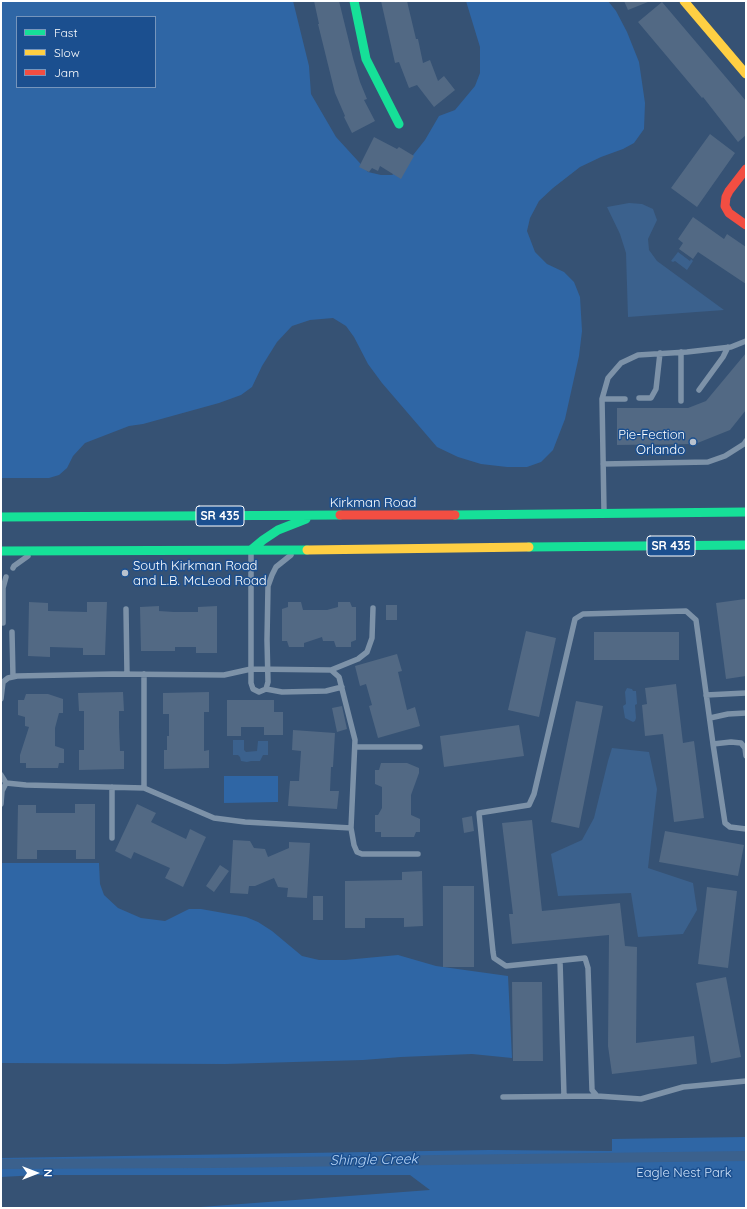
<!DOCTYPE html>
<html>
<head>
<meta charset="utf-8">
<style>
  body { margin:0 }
  #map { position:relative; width:747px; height:1209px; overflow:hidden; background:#365274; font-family:Quicksand,sans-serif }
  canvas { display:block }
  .frame { position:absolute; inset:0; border:2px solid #fff; pointer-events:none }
  .legend { position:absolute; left:16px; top:16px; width:140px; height:72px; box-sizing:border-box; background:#1b4f8f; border:1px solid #7695bc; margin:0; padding:5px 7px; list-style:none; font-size:12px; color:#fff }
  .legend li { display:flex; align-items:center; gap:8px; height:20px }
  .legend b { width:20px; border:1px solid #7695bc }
  .north { position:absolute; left:16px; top:1153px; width:40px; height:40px; -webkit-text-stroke:3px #1b4f8f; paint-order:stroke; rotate:90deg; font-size:11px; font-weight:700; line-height:16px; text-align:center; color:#fff }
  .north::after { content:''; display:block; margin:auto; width:14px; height:18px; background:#fff; clip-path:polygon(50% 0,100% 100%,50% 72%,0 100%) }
</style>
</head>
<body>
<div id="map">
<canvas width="747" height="1209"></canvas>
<div class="frame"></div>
<ul class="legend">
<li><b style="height:5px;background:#16e098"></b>Fast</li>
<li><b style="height:5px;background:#ffcf43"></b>Slow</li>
<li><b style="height:5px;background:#f24e42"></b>Jam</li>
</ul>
<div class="north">N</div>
</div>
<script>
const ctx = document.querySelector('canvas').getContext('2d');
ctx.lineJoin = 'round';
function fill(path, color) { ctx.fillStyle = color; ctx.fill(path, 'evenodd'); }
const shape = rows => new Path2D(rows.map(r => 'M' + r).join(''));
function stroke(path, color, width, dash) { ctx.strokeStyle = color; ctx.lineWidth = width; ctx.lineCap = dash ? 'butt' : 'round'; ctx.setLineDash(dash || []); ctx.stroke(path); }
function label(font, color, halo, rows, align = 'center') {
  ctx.font = font + ' Quicksand,sans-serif'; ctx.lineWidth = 3; ctx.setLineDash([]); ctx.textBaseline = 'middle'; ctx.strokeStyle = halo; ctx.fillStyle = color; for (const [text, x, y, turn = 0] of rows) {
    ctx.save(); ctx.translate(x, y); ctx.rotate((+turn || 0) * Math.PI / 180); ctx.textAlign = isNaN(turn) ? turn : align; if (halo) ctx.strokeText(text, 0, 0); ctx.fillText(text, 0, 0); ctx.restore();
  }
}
const green = shape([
  [1,1,293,1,309,66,311,94,336,137,368,172,381,175,392,175,402,169,425,140,439,116,455,110,475,86,480,73,480,47,466,1,608,1,616,11,627,32,639,62,645,103,644,129,634,143,623,149,601,157,580,167,553,188,539,201,530,218,527,231,535,252,547,264,564,272,574,282,580,297,582,331,579,356,565,419,553,450,541,462,527,467,507,467,481,464,458,457,437,447,382,383,368,364,354,337,346,326,333,318,310,320,292,326,277,342,262,366,252,387,241,395,219,403,143,424,129,426,85,443,73,456,67,468,59,475,49,478,1,478],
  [17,17,155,17,155,87,17,87],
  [224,776,278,776,278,802,224,803],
  [1,863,99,863,100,884,104,895,118,908,141,918,165,921,189,909,201,909,246,917,258,922,272,931,302,956,319,960,345,960,398,955,436,966,508,976,512,1058,472,1054,401,1057,363,1060,225,1064,1,1063],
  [746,1137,746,1208,187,1208,430,1190,410,1175,38,1175,1,1177,1,1158,489,1150,612,1151,612,1139]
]);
const water = shape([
  [629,203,642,204,653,209,657,220,648,239,649,250,657,261,724,310,628,317,626,253,620,234,607,207],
  [678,252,690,261,691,259,693,261,687,270,675,261,673,262,671,261],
  [627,688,632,689,633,691,636,691,637,704,635,705,636,718,635,721,633,722,625,718,623,706,626,704,625,692],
  [233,740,244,740,244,750,246,752,257,751,258,741,268,741,268,755,263,755,260,761,251,761,247,762,241,761,240,757,238,755,233,755],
  [612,748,649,752,657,789,648,868,693,883,697,910,683,934,638,937,631,893,558,896,551,854,582,840,594,818,608,761]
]);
const canal = shape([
  [1,1164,211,1163,746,1156]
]);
const building = shape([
  [314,1,339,1,353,58,360,82,367,99,364,100,375,121,352,133,344,117,345,116,335,93,318,24,319,24],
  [381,1,407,1,416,39,418,39,423,63,430,60,438,81,444,76,455,90,434,107,417,85,409,88,399,62,395,63],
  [624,1,648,1,648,2,628,10],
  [662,2,746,101,746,135,738,142,703,97,702,98,638,22],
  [710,134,735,153,697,207,671,188],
  [374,137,397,149,399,147,414,156,401,179,380,166,378,171,372,168,369,172,359,167],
  [693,217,724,239,727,234,746,247,746,284,698,252,693,259,679,249,683,243,678,239],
  [746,353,746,410,730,430,695,444,617,445,617,408,688,408,706,401],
  [745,599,746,607,746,676,726,679,716,603],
  [29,602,48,603,48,611,87,612,87,602,107,602,105,655,83,655,83,648,50,647,50,657,28,656],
  [288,602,301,602,303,610,327,610,338,607,338,602,350,602,352,607,356,607,356,640,351,642,351,647,336,647,334,641,323,641,322,637,304,643,304,647,289,647,287,641,282,641,282,609,288,607],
  [386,605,397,605,397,620,386,620],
  [159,606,159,611,174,612,198,612,198,607,217,606,217,653,196,653,196,647,175,647,175,651,141,651,140,607],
  [526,631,556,638,539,717,508,710],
  [594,632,679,632,679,660,594,660],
  [397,654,402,671,398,672,407,710,415,707,420,726,378,738,369,706,372,705,366,684,360,686,355,666],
  [676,684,683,743,694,741,704,818,674,822,663,734,645,736,642,705,647,704,645,688],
  [123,692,124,711,119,711,119,727,120,751,124,751,124,769,79,770,79,750,84,750,84,711,79,711,78,693],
  [209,692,209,712,204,712,204,751,209,750,209,768,164,769,164,750,167,750,167,736,169,736,169,714,163,714,163,693],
  [26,694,48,694,63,699,63,713,59,713,55,728,55,746,64,749,64,763,59,763,58,768,26,768,26,763,20,763,20,755,29,727,25,726,25,717,18,715,18,700,24,700],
  [227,700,274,700,274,712,283,712,283,735,264,735,264,727,241,727,241,736,227,736],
  [576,701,603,706,579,828,551,822],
  [342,706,347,729,337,732,332,708],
  [519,725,524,756,444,767,440,736],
  [293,730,335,733,333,767,331,767,330,791,339,791,337,809,288,806,290,781,299,781,301,751,292,750],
  [381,763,407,763,419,768,419,773,411,795,411,815,420,819,420,832,416,832,414,837,381,837,381,832,375,832,375,815,378,815,382,808,382,787,375,784,375,770,379,770],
  [75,804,95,804,95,859,76,859,76,850,37,850,37,859,17,859,18,805,36,805,36,813,75,813],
  [137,804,156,813,151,822,186,839,190,829,206,837,183,887,165,878,170,868,134,852,131,859,115,851],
  [472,816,474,831,464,833,462,818],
  [532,820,542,911,620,903,625,946,637,947,636,1043,694,1036,697,1064,612,1074,608,1046,609,935,512,944,509,914,513,914,502,823],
  [665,831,744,845,738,876,659,862],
  [233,840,250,841,254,848,265,849,268,857,289,848,289,842,310,843,307,898,287,897,288,888,278,887,274,878,255,886,249,886,248,894,230,893],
  [220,865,229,871,214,892,206,886],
  [422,871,423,926,404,927,404,918,365,918,365,928,345,928,345,881,402,880,402,872],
  [443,886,474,886,474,967,443,967],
  [707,887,737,891,728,968,698,964],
  [313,896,323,896,323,920,313,920],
  [726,977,741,1057,711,1063,696,983],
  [512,982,542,982,543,1061,513,1061]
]);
const lane = shape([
  [681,352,681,401],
  [699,390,723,357,728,347],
  [639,398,651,398,656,389,660,353],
  [602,399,625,399],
  [603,464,708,462,725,456,744,444,746,441],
  [604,511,602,399,608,378,621,363,638,355,687,352,731,347,746,341],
  [251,552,251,683,253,689,259,692,266,689,268,682,267,640,268,586,272,575,276,567,291,555],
  [13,568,14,566,28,556],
  [126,609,127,674],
  [3,623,3,588,6,577],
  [12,632,13,677],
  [331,670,358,659,367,652,372,638,373,608],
  [144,674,144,788],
  [266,689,282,692,326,691,342,687],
  [706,695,746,693],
  [1,699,3,682,8,678,17,676,113,674,224,675,251,669,331,670,339,677,355,740,351,828,354,845,357,852,362,854,418,854],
  [710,718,728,714,746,713],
  [713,744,725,823,730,827,746,829],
  [355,747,420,747],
  [746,756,745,748,741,743,731,742,713,744,696,620,686,611,583,614,575,619,534,794,529,805,479,813,493,952,494,958,506,966,585,958,588,968,592,1090,597,1096,641,1099,683,1087,746,1081],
  [1,775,6,783],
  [1,804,2,791,6,783,26,785,144,788,214,818,245,822,351,828],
  [112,838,112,787],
  [560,961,564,1096],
  [503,1097,597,1096]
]);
const fast = shape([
  [354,1,366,59,399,124],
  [455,515,746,512],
  [1,517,340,515],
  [529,547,746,545],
  [251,550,263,540,278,530,306,519],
  [1,551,307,550]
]);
const slow = shape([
  [684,1,746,74],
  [307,550,529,547]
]);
const jam = shape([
  [746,169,729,191,726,197,725,206,729,213,746,225],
  [340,515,455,515]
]);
const markers = [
  [693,442,4,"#b9c2ce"],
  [125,573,4,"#b9c2ce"]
];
const shields = [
  [220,516,48],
  [671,546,48]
];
const shieldNames = [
  ["SR 435",220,516],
  ["SR 435",671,546]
];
const poiNames = [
  ["Pie-Fection",685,435],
  ["Orlando",685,450],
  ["South Kirkman Road",133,566,"left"],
  ["and L.B. McLeod Road",133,581,"left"]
];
const streetNames = [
  ["Kirkman Road",373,503]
];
const parkNames = [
  ["Eagle Nest Park",684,1173]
];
const waterNames = [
  ["Shingle Creek",374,1160,-1]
];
fill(green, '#2f66a5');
fill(water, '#3b618d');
stroke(canal, '#3b618d', 10);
fill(building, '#526984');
stroke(lane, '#7d92a8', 5.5);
stroke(fast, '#16e098', 9);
stroke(slow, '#ffcf43', 9);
stroke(jam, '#f24e42', 9);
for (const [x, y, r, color] of markers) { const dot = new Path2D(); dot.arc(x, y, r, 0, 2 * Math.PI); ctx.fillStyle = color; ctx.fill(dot); stroke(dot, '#1b4f8f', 1.5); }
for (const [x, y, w] of shields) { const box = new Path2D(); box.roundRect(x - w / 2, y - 10, w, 20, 3); ctx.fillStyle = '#1b4f8f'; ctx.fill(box); stroke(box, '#fff', 1); }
label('bold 12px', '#fff', null, shieldNames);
label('13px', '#fff', '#1b4f8f', poiNames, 'right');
label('13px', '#fff', '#1b4f8f', streetNames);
label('13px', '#cfe3fa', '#1b4f8f', parkNames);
label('italic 14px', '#b5d3f5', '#1b4f8f', waterNames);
</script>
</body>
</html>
